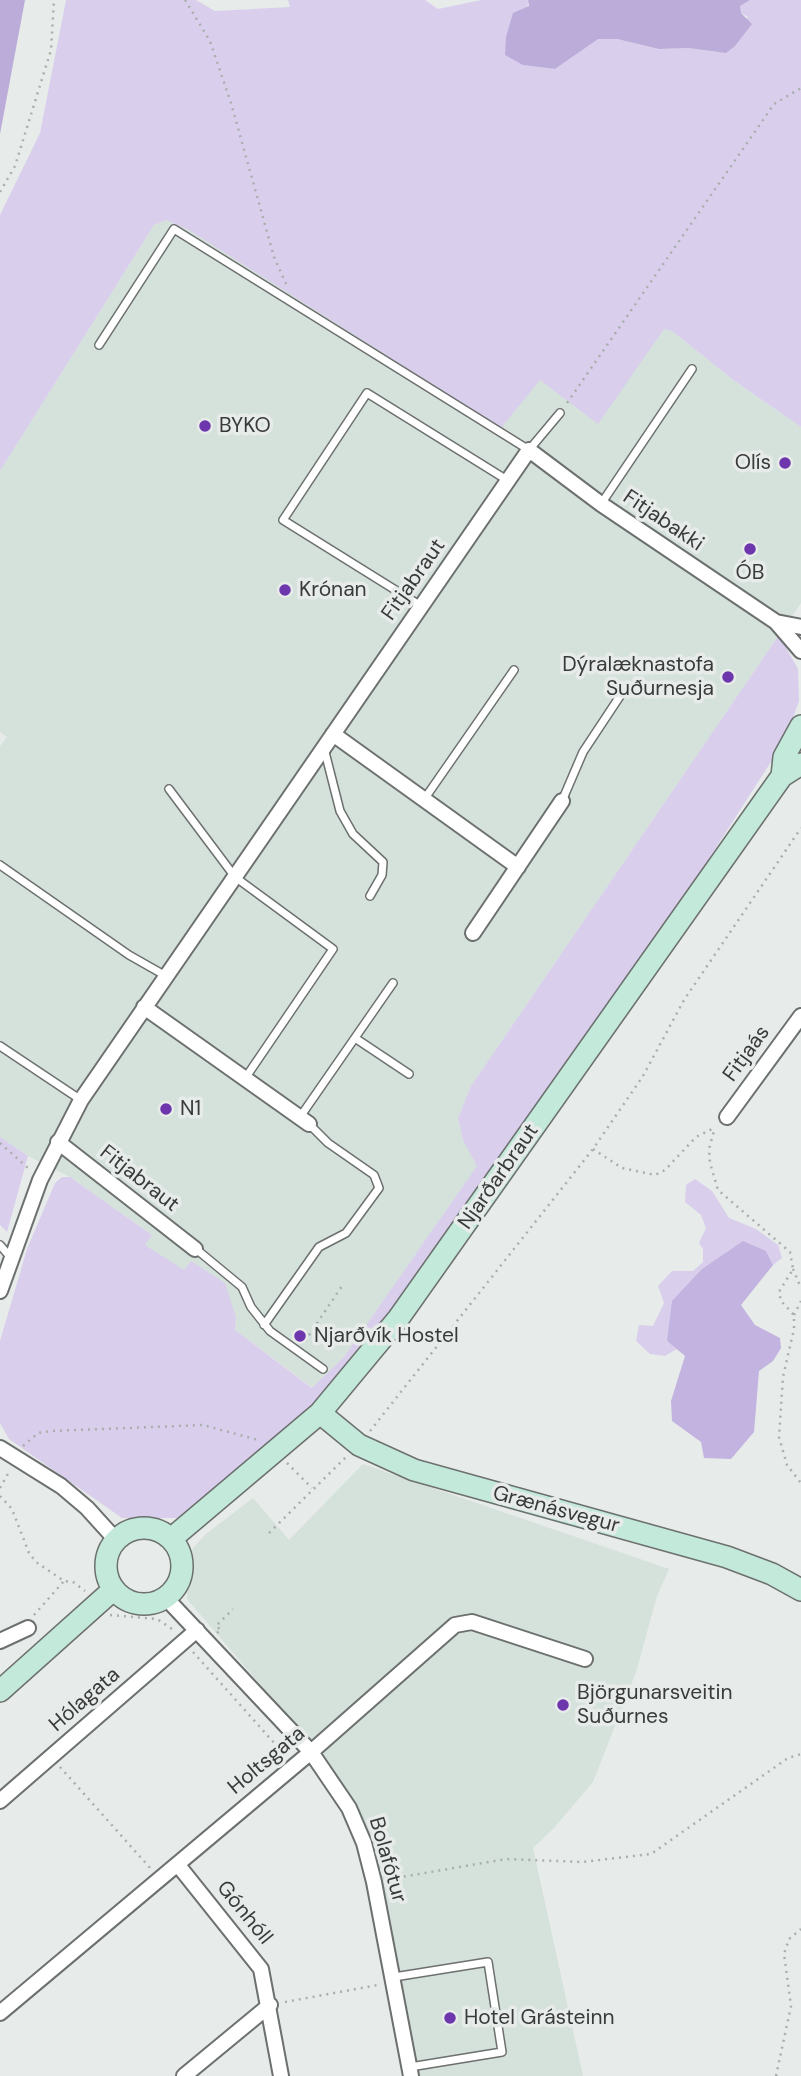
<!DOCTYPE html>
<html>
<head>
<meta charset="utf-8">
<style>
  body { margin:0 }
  canvas { display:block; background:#e7ebe9 }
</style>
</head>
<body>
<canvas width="801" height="2076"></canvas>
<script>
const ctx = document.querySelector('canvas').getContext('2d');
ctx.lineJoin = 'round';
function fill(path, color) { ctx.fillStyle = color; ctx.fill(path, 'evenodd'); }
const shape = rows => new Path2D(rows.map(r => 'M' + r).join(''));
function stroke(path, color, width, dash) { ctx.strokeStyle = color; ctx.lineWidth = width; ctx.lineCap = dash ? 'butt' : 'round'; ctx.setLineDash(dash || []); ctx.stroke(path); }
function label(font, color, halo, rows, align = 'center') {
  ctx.font = font + ' "DM Sans",sans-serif'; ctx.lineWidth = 7; ctx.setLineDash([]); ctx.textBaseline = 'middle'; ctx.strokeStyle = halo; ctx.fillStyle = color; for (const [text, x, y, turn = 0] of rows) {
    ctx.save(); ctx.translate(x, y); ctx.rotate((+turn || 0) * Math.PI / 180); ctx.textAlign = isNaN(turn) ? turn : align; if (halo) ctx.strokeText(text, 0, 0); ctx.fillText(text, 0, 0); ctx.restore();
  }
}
const built = shape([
  [166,220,540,380,652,343,664,329,672,331,732,379,801,427,801,603,471,1086,458,1118,463,1140,478,1165,344,1357,313,1388,235,1330,236,1317,184,1271,145,1245,151,1234,70,1177,28,1156,0,1137,0,746,7,737,0,732,0,471,154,225],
  [363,1464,669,1569,657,1596,636,1672,593,1782,553,1829,533,1848,583,2076,411,2076,359,1815,335,1772,187,1599,188,1564,193,1548,206,1534,253,1498,289,1540]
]);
const green = shape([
  [66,0,196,0,215,11,290,7,288,0,425,0,438,9,481,0,528,0,523,65,555,69,597,39,617,39,659,49,688,48,717,52,748,17,741,13,740,6,750,0,801,0,801,427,732,379,672,331,664,329,598,424,540,380,501,428,189,230,166,220,154,225,0,471,0,215,40,133],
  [779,635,798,669,799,701,785,740,658,938,392,1316,318,1404,185,1518,122,1518,9,1439,0,1423,0,1341,27,1249,55,1183,62,1177,70,1177,152,1235,145,1245,184,1270,191,1261,225,1283,236,1317,235,1330,312,1388,344,1357,477,1166,463,1140,458,1118,471,1086],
  [0,1137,28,1156,7,1232,0,1225],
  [695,1179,712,1191,729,1218,756,1229,778,1245,782,1258,773,1265,766,1251,667,1341,677,1349,665,1356,650,1354,636,1341,639,1325,653,1326,664,1303,658,1286,672,1271,693,1271,703,1262,703,1249,699,1243,706,1228,701,1215,685,1202,686,1185]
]);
const forest = shape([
  [743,1241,766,1251,773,1265,741,1305,755,1325,780,1338,781,1348,773,1361,759,1371,754,1432,731,1459,704,1458,701,1442,672,1421,671,1401,685,1356,667,1341,672,1301,702,1269]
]);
const water = shape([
  [0,0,25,0,0,134],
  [528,0,750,0,740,6,741,13,752,24,735,46,726,53,688,48,659,49,617,39,598,39,555,69,523,65,505,55,506,37,513,13,529,6]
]);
const path = shape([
  [185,0,210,41,231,103,274,257,287,286],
  [0,192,15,166,51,50,54,0],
  [567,403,774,104,801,88],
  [0,1143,28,1168],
  [593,1149,622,1168,655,1175,665,1170,696,1137,712,1129,714,1131,709,1149,710,1163,718,1190,790,1252,793,1269,779,1292,781,1301,794,1315,794,1329,783,1377,779,1437,787,1465,801,1483],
  [793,1269,801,1288],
  [794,1315,801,1301],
  [305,1341,344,1283],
  [370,1431,593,1149,643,1076,684,1000,801,828],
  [23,1446,38,1433,51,1431,203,1425,258,1440],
  [287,1463,312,1488],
  [0,1488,10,1470],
  [0,1496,12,1509,29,1553,36,1562,64,1581,73,1582,85,1591],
  [269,1533,346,1457],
  [34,1615,64,1581],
  [110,1615,157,1619,175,1631],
  [217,1633,221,1630,216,1626,233,1609],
  [193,1652,276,1745,289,1753],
  [60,1767,151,1869],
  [390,1879,506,1859,582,1862,651,1854,788,1758,801,1754],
  [285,2002,378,1985],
  [776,2076,791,2006,784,1954,789,1939,801,1929]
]);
const lane = shape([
  [99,345,174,229,529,450,560,413],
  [601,504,692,369],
  [421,606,283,520,367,393,507,480],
  [324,748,340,811,353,834,383,862,382,875,370,896],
  [169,789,235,877,333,949,244,1080],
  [423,801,514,670],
  [562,801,583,752,626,687],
  [0,865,129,955,166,976],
  [355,1038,409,1074],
  [0,1046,81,1100],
  [300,1117,393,983],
  [0,1245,11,1258],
  [196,1249,242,1287,251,1307,270,1331,323,1369],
  [264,1325,319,1247,346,1233,379,1188,374,1175,328,1143,309,1124],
  [394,1977,488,1962,502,2052,410,2067]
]);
const street = shape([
  [776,622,801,627],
  [333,734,518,867],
  [473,933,562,801],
  [144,1007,309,1124],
  [727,1117,801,1016],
  [58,1142,195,1249],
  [0,1291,40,1180,81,1100,529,450,601,504,776,622,801,651],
  [0,1448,61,1486,87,1508,116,1540],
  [165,1597,311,1752,349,1808,364,1843,374,1882,411,2076],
  [0,1641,28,1628],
  [0,1801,197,1630],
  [178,1865,261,1969,281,2076],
  [0,2013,311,1752,455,1625,472,1622,585,1659],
  [184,2076,270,2005]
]);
const secondary = shape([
  [782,776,784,757,801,726],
  [320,1413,359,1445,414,1470,727,1557,772,1574,801,1590],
  '106 1566a38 38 0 1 1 76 0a38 38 0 1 1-76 0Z',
  [171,1539,320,1413,398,1319,782,776,801,764],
  [0,1691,114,1589]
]);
const markers = [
  [205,426,7,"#6d36ad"],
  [785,463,7,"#6d36ad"],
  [750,549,7,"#6d36ad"],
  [285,590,7,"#6d36ad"],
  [728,677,7,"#6d36ad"],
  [166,1109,7,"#6d36ad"],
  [300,1336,7,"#6d36ad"],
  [563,1705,7,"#6d36ad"],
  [450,2018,7,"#6d36ad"]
];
const poiNames = [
  ["BYKO",219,426],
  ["Olís",771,463,"right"],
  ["ÓB",750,573,"center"],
  ["Krónan",299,590],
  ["Dýralæknastofa",714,665,"right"],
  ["Suðurnesja",714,689,"right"],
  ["N1",180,1109],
  ["Njarðvík Hostel",314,1336],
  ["Björgunarsveitin",577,1693],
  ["Suðurnes",577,1717],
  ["Hotel Grásteinn",464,2018]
];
const streetNames = [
  ["Fitjabakki",663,521,34],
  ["Fitjabraut",414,580,-55],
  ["Fitjaás",747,1054,-54],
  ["Njarðarbraut",499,1177,-55],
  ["Fitjabraut",139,1179,38],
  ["Grænásvegur",556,1510,15],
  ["Hólagata",85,1700,-41],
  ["Holtsgata",267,1761,-40],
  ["Bolafótur",387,1860,74],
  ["Gónhóll",244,1913,51]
];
fill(built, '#d5e1db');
fill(green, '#d9cfed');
fill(forest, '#c3b3e1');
fill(water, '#bbacd9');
stroke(lane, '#6c706e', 10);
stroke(street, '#6c706e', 18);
stroke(secondary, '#6c706e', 24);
stroke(path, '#aaaeac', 2.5, [2, 5]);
stroke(lane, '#fff', 7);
stroke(street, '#fff', 14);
stroke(secondary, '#c3e9da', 21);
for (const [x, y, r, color] of markers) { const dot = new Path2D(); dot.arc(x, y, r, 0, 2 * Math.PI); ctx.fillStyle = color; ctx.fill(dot); stroke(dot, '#e7ebe9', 2.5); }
label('21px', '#393b3a', '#e7ebe9', poiNames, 'left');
label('21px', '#393b3a', '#e7ebe9', streetNames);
</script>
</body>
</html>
